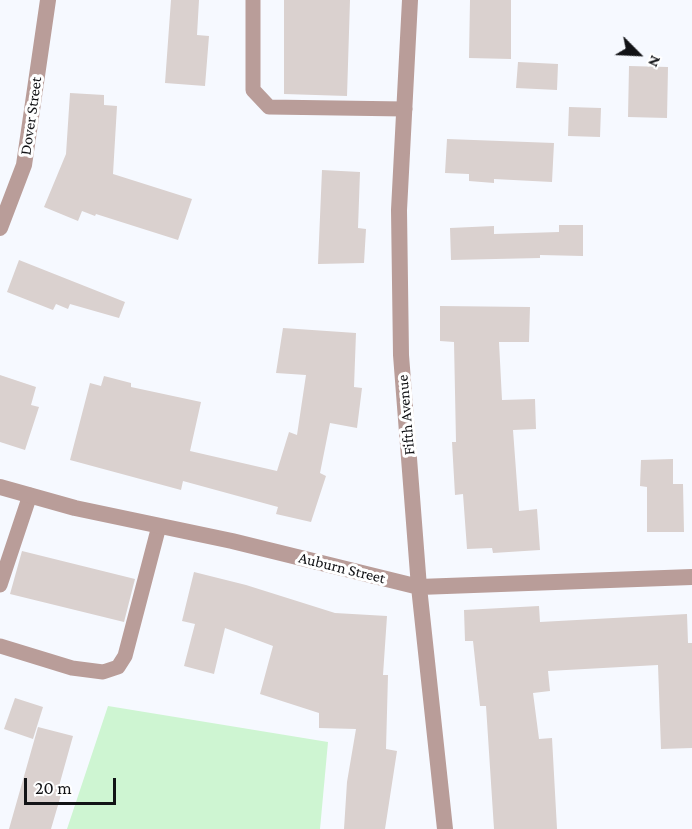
<!DOCTYPE html>
<html>
<head>
<meta charset="utf-8">
<style>
  body { margin:0 }
  #map { position:relative; width:692px; height:829px; overflow:hidden; background:#f6f9ff; font-family:"Crimson Pro",serif }
  canvas { display:block }
  .north { position:absolute; left:608px; top:24px; width:60px; height:60px; -webkit-text-stroke:4px #fff; paint-order:stroke; rotate:114deg; font-size:16px; font-weight:700; line-height:24px; text-align:center; color:#121316 }
  .north::after { content:''; display:block; margin:auto; width:21px; height:27px; background:#121316; clip-path:polygon(50% 0,100% 100%,50% 72%,0 100%) }
  .scale { position:absolute; left:24px; top:778px; width:92px; height:27px; box-sizing:border-box; border:3px solid #121316; border-top:0; padding-left:8px; font-size:18px; line-height:21px; white-space:nowrap; color:#121316; -webkit-text-stroke:4px #fff; paint-order:stroke }
</style>
</head>
<body>
<div id="map">
<canvas width="692" height="829"></canvas>
<div class="north">N</div>
<div class="scale">20 m</div>
</div>
<script>
const ctx = document.querySelector('canvas').getContext('2d');
ctx.lineJoin = 'round';
function fill(path, color) { ctx.fillStyle = color; ctx.fill(path, 'evenodd'); }
const shape = rows => new Path2D(rows.map(r => 'M' + r).join(''));
function stroke(path, color, width, dash) { ctx.strokeStyle = color; ctx.lineWidth = width; ctx.lineCap = dash ? 'butt' : 'round'; ctx.setLineDash(dash || []); ctx.stroke(path); }
function label(font, color, halo, rows, align = 'center') {
  ctx.font = font + ' "Crimson Pro",serif'; ctx.lineWidth = 6; ctx.setLineDash([]); ctx.textBaseline = 'middle'; ctx.strokeStyle = halo; ctx.fillStyle = color; for (const [text, x, y, turn = 0] of rows) {
    ctx.save(); ctx.translate(x, y); ctx.rotate((+turn || 0) * Math.PI / 180); ctx.textAlign = isNaN(turn) ? turn : align; if (halo) ctx.strokeText(text, 0, 0); ctx.fillText(text, 0, 0); ctx.restore();
  }
}
const green = shape([
  [108,706,328,742,320,829,67,829]
]);
const building = shape([
  [171,0,199,0,197,35,209,36,205,86,165,83],
  [284,0,350,0,347,96,284,94],
  [470,0,511,0,511,59,469,58],
  [518,62,558,64,557,90,516,88],
  [629,66,668,67,667,118,628,117],
  [70,93,104,95,104,105,117,106,113,174,192,199,178,240,96,214,95,216,82,211,78,221,44,207,66,154],
  [569,107,601,108,600,137,568,136],
  [447,139,554,143,552,182,494,179,494,183,469,181,469,174,445,173],
  [322,170,360,172,358,228,366,229,364,263,318,264],
  [559,225,583,225,583,256,540,255,540,258,451,260,450,228,494,226,494,234,559,232],
  [19,260,125,302,119,318,70,304,68,309,56,304,53,310,7,292],
  [440,306,530,307,529,342,499,342,502,400,535,399,536,429,513,430,519,511,537,509,540,550,493,553,492,548,467,549,463,494,455,495,452,442,456,442,454,342,440,341],
  [283,328,356,333,354,387,362,388,357,428,330,423,320,473,326,476,311,522,276,514,278,507,183,481,181,490,70,460,90,383,101,386,104,376,131,383,131,387,201,402,190,451,277,471,289,432,297,435,306,375,276,373],
  [0,375,36,387,31,405,39,407,25,450,0,442],
  [673,459,673,484,683,484,684,532,647,532,647,487,640,486,641,460],
  [22,551,135,579,124,622,10,594],
  [194,572,246,585,335,613,387,616,383,675,388,675,386,749,397,751,385,829,344,829,347,782,356,729,319,728,319,713,260,694,273,646,225,628,214,674,184,666,195,624,182,621],
  [539,606,540,622,687,614,688,643,692,643,692,748,661,749,658,665,548,671,550,691,533,693,539,739,552,738,557,829,494,829,486,706,480,706,473,641,465,641,464,610],
  [15,698,43,707,33,739,4,729],
  [38,727,73,736,59,786,63,788,51,829,9,829]
]);
const service = shape([
  [253,0,253,90,269,107,405,109],
  [0,585,30,495],
  [0,646,72,668,103,672,118,667,125,656,159,526]
]);
const minor = shape([
  [410,0,399,210,401,355,419,587,445,829],
  [0,228,24,165,48,0],
  [0,487,75,508,232,541,419,587,692,577]
]);
const streetNames = [
  ["Dover Street",31,116,-82],
  ["Fifth Avenue",406,415,-95],
  ["Auburn Street",342,568,14]
];
fill(green, '#cef5d2');
fill(building, '#dad1cf');
stroke(service, '#b99d99', 15);
stroke(minor, '#b99d99', 16);
label('16px', '#121316', '#fff', streetNames);
</script>
</body>
</html>
